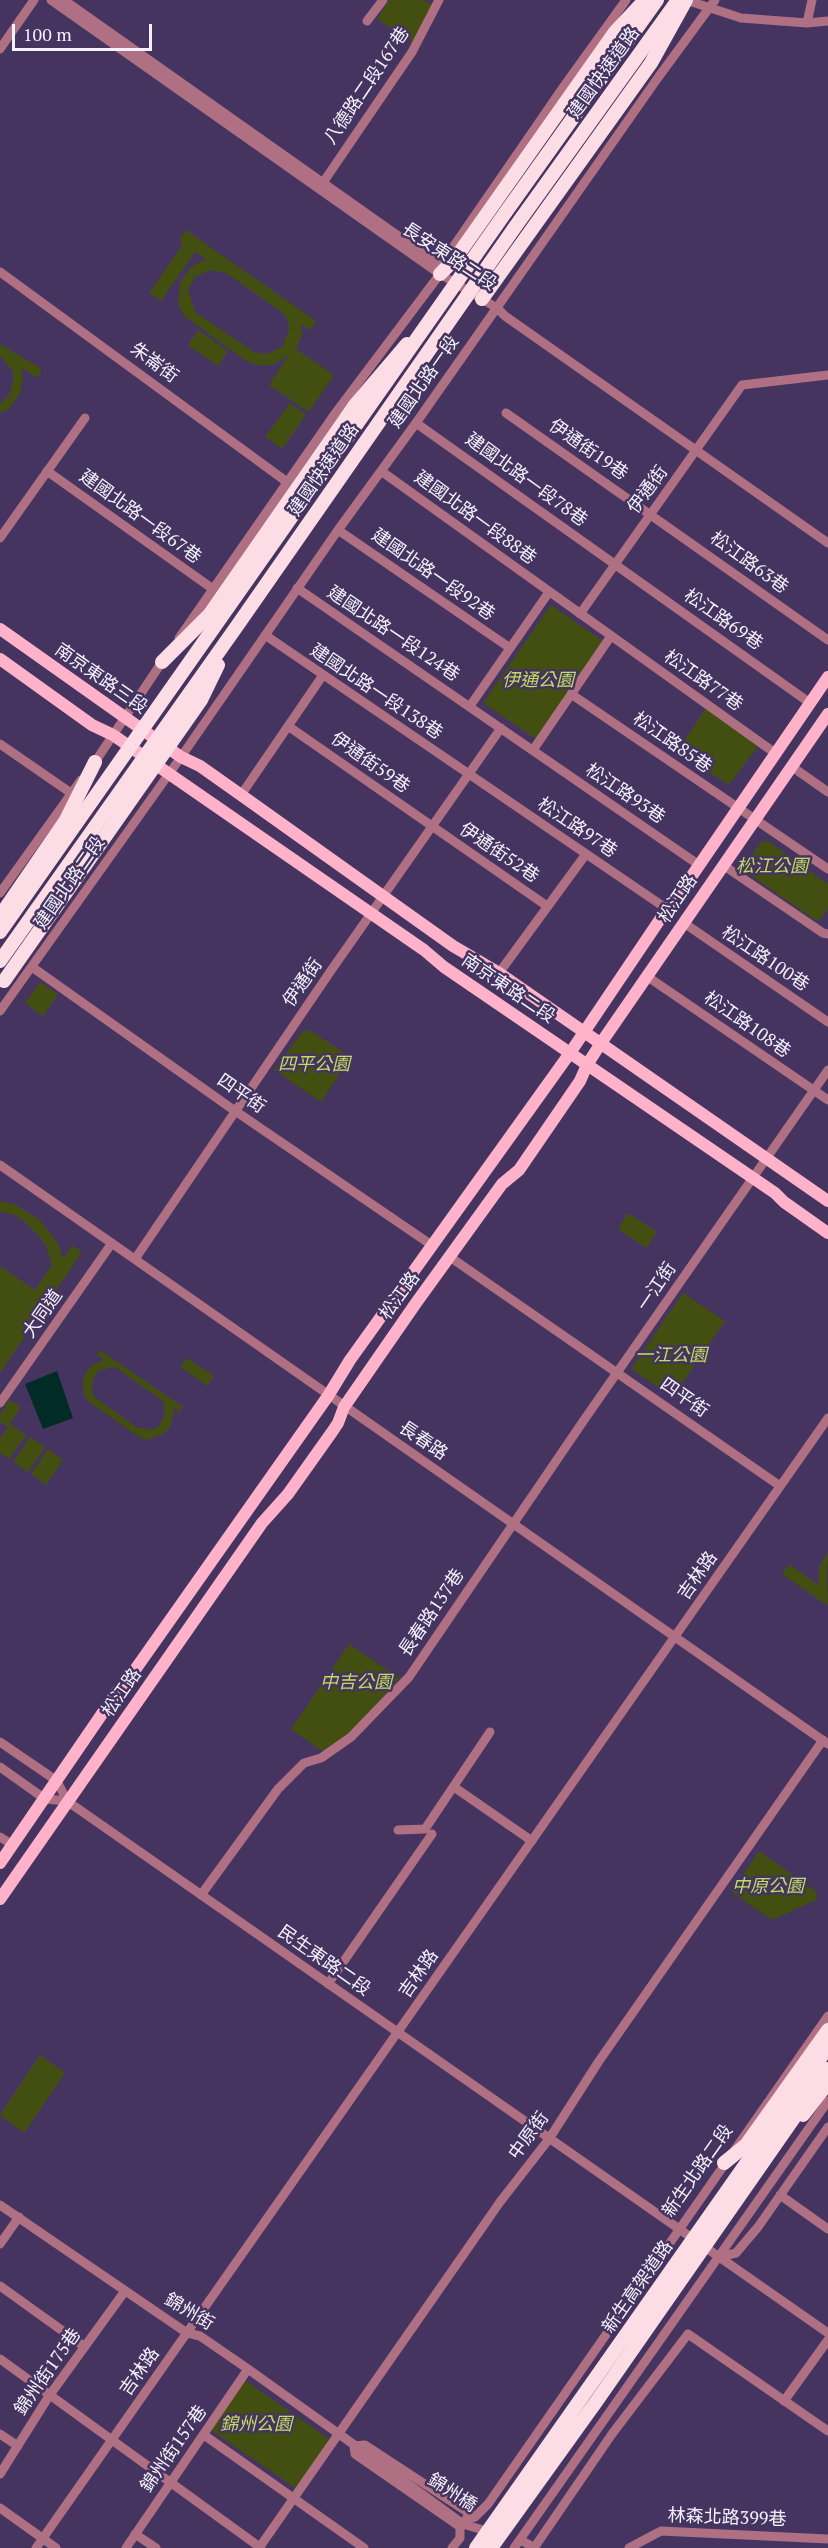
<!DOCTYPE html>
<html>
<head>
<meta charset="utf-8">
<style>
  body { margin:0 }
  #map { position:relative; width:828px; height:2548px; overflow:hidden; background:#453460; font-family:"PT Serif",serif }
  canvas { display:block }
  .scale { position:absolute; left:12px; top:24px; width:140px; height:27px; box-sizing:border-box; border:3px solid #f4f1fc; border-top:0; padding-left:8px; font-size:18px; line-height:21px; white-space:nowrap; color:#f4f1fc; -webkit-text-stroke:4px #453460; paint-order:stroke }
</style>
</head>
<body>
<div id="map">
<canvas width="828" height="2548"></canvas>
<div class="scale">100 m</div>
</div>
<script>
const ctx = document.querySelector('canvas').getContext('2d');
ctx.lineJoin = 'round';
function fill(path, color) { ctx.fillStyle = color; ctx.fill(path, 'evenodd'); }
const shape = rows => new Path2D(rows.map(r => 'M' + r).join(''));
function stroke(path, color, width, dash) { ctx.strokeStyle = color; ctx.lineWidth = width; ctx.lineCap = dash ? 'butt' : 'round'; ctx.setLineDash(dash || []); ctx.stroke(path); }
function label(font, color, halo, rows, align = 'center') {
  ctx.font = font + ' "PT Serif","Noto Sans TC",serif'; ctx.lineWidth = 5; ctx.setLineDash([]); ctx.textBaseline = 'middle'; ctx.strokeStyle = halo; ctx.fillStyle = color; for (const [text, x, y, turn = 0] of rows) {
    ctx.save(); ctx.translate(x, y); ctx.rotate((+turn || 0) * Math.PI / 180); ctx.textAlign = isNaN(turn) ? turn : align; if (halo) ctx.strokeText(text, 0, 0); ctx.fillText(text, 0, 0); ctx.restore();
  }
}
const green = shape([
  [389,0,422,0,432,4,414,44,377,19],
  [186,230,316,321,311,330,301,324,302,335,296,349,334,375,309,412,269,385,288,356,272,365,257,365,246,361,184,316,178,303,180,282,191,267,206,259,195,252,161,301,149,293,183,244,179,240],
  [211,270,226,273,283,313,288,320,289,330,282,347,266,354,254,352,195,312,188,289,196,276],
  [198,330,228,351,218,366,188,345],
  [0,344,42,369,37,378,21,368,23,379,20,393,10,408,0,413,0,404,9,395,13,382,13,371,0,356],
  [290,403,306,415,282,449,265,437],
  [551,605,603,641,536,739,483,703],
  [706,708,758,746,729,785,678,751],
  [768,841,828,884,828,908,821,919,815,920,742,869,761,842],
  [40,982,58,994,43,1016,25,1003],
  [309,1030,351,1057,321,1102,274,1070,302,1032],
  [0,1201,16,1205,40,1220,59,1245,63,1259,72,1245,82,1252,0,1373,0,1266,35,1290,52,1265,46,1246,40,1237,24,1221,12,1214,0,1212],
  [628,1213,657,1232,646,1248,618,1229],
  [683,1293,725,1321,673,1397,631,1369],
  [100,1350,183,1407,180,1412,174,1408,171,1426,163,1434,147,1440,139,1437,89,1402,83,1393,83,1380,86,1372,92,1365,104,1360,97,1355],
  [115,1367,163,1401,165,1415,159,1426,153,1429,138,1428,94,1397,92,1389,94,1377,99,1370],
  [187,1358,214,1376,207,1386,180,1367],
  [9,1400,21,1407,10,1424,26,1435,9,1459,0,1453,0,1439,8,1427,0,1422,0,1415],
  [30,1437,45,1447,28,1472,13,1462],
  [48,1449,63,1460,46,1485,31,1474],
  [828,1551,827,1580,828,1606,782,1574,789,1564,818,1585,819,1567],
  [349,1644,400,1678,349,1734,322,1751,291,1729],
  [759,1851,817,1892,816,1900,772,1920,731,1892],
  [40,2055,65,2073,24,2133,0,2115],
  [243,2379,329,2439,297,2489,209,2429]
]);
const water = shape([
  [57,1371,73,1418,43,1429,25,1384]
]);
const minor = shape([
  [51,0,440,274,497,308,505,316,828,543],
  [64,0,445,269],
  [686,0,741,18,807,23,828,21],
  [367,21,383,0],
  [807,23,812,0],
  [0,49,34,0],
  [320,187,412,52,439,0],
  [0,272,287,482],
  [506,413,828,640],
  [416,423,810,703],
  [47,471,213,589],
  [381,471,775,753],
  [338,530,510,648],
  [0,538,85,418],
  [297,588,699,865],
  [580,614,742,385,828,375],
  [265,635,667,909],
  [179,638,334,415,440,274,449,253,564,86,626,0],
  [571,694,828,869],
  [470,706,549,592],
  [288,726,547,906],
  [0,744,71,793],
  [533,750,611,636],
  [93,765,164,659],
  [791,766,828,792],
  [241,795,323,675],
  [723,865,823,933,828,934],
  [0,893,81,780],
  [684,923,828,1022],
  [32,967,228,1106,433,1246],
  [499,973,586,854],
  [648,977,828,1100],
  [0,1011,181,757,338,530,416,423,657,79,715,0],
  [0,1165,828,1744],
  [450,1257,780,1486],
  [135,1259,330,972,501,728],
  [0,1403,112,1243],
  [0,1742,57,1781,67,1801,828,2333],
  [0,1767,45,1799,67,1801],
  [454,1787,532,1841],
  [398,1830,425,1829,490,1732],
  [0,1837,13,1845],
  [201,1895,278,1789,304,1763,321,1758,351,1737,409,1677,584,1420,828,1070],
  [328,1984,432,1834],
  [780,2195,828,2229],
  [0,2205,187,2333,200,2336,248,2369,360,2449],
  [0,2244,19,2217],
  [719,2257,736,2253,758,2227,828,2127],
  [0,2286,85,2347],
  [0,2359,261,2548],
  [784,2401,828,2340],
  [0,2434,18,2446],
  [204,2435,364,2548],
  [0,2474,49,2396,125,2291],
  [0,2508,56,2548],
  [459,2526,355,2454,354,2446,365,2445,475,2517],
  [135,2534,156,2548],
  [36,2548,828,1418],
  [126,2548,248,2369],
  [259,2548,500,2202,549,2139,599,2061,823,1740],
  [452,2548,460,2538,460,2527,466,2519,475,2517,488,2504,828,2016],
  [514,2548,828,2101],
  [534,2548,612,2434,688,2334,828,2431],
  [629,2548,661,2531,828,2539]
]);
const major = shape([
  [0,629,181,757,200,766,241,795,453,946,499,973,828,1201],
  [0,659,92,725,113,735,424,950,444,967,775,1193,784,1202,828,1233],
  [0,1863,119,1689,125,1684,328,1396,350,1360,570,1053,667,909,674,902,828,677],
  [0,1899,262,1523,288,1494,332,1432,338,1423,344,1407,416,1303,502,1184,519,1170,580,1081,587,1065,601,1043,828,714]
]);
const highway = shape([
  [440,274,455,259,615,32,645,0],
  [482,299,651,63,686,0],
  [162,662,209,615,355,405,407,344],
  [0,916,66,820,95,762],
  [803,2115,828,2083],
  [724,2163,746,2145,828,2030]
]);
const minorBridge = shape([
  [360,2449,463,2524,493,2533],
  [524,2542,535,2548]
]);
const highwayBridge = shape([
  [0,932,503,216,657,0],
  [0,961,237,626,515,227,678,0],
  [4,981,201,700,218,665],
  [476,2548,828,2047],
  [491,2548,596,2402,828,2069]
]);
const streetNames = [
  ["建國快速道路",604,73,-54],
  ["八德路二段167巷",367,86,-56],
  ["長安東路二段",449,257,33],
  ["朱崙街",154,363,36],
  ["建國北路一段",424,382,-55],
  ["伊通街19巷",588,450,35],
  ["建國快速道路",324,470,-55],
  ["建國北路一段78巷",526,480,36],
  ["伊通街",648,490,-54],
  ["建國北路一段67巷",140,517,36],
  ["建國北路一段88巷",475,518,36],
  ["松江路63巷",749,563,36],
  ["建國北路一段92巷",433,575,35],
  ["松江路69巷",723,620,35],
  ["建國北路一段124巷",393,634,34],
  ["南京東路三段",101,679,35],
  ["松江路77巷",703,681,35],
  ["建國北路一段138巷",376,692,34],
  ["松江路85巷",672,743,35],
  ["伊通街59巷",370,763,35],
  ["松江路93巷",625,794,34],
  ["松江路97巷",577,828,34],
  ["伊通街52巷",499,853,34],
  ["建國北路二段",70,883,-55],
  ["松江路",678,899,-56],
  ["松江路100巷",765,959,34],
  ["伊通街",303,983,-55],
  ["南京東路二段",508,989,34],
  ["松江路108巷",747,1025,35],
  ["四平街",241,1094,35],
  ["一江街",657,1287,-56],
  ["松江路",400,1296,-54],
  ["大同道",43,1314,-55],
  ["四平街",684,1398,35],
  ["長春路",423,1441,34],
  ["吉林路",698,1576,-55],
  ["長春路137巷",432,1613,-56],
  ["松江路",122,1693,-55],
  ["民生東路二段",324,1961,35],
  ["吉林路",419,1974,-55],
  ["中原街",529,2136,-54],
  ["新生北路二段",698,2171,-55],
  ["新生高架道路",638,2287,-55],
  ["錦州街",189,2312,31],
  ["錦州街175巷",48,2372,-55],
  ["吉林路",140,2372,-55],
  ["錦州街157巷",174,2449,-55],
  ["錦州橋",452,2493,33],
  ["林森北路399巷",727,2518,2]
];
const parkNames = [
  ["伊通公園",538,681],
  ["松江公園",772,867],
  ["四平公園",314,1065],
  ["一江公園",671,1356],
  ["中吉公園",356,1683],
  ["中原公園",768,1887],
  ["錦州公園",256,2425]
];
fill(green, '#434f11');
fill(water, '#002c25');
stroke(minor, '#af7083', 9);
stroke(major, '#ffb2c9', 12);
stroke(highway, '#fddde5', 14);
stroke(minorBridge, '#af7083', 9);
stroke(highwayBridge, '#fddde5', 14);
label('18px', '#f4f1fc', '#453460', streetNames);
label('italic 18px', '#c2dd60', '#453460', parkNames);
</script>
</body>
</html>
